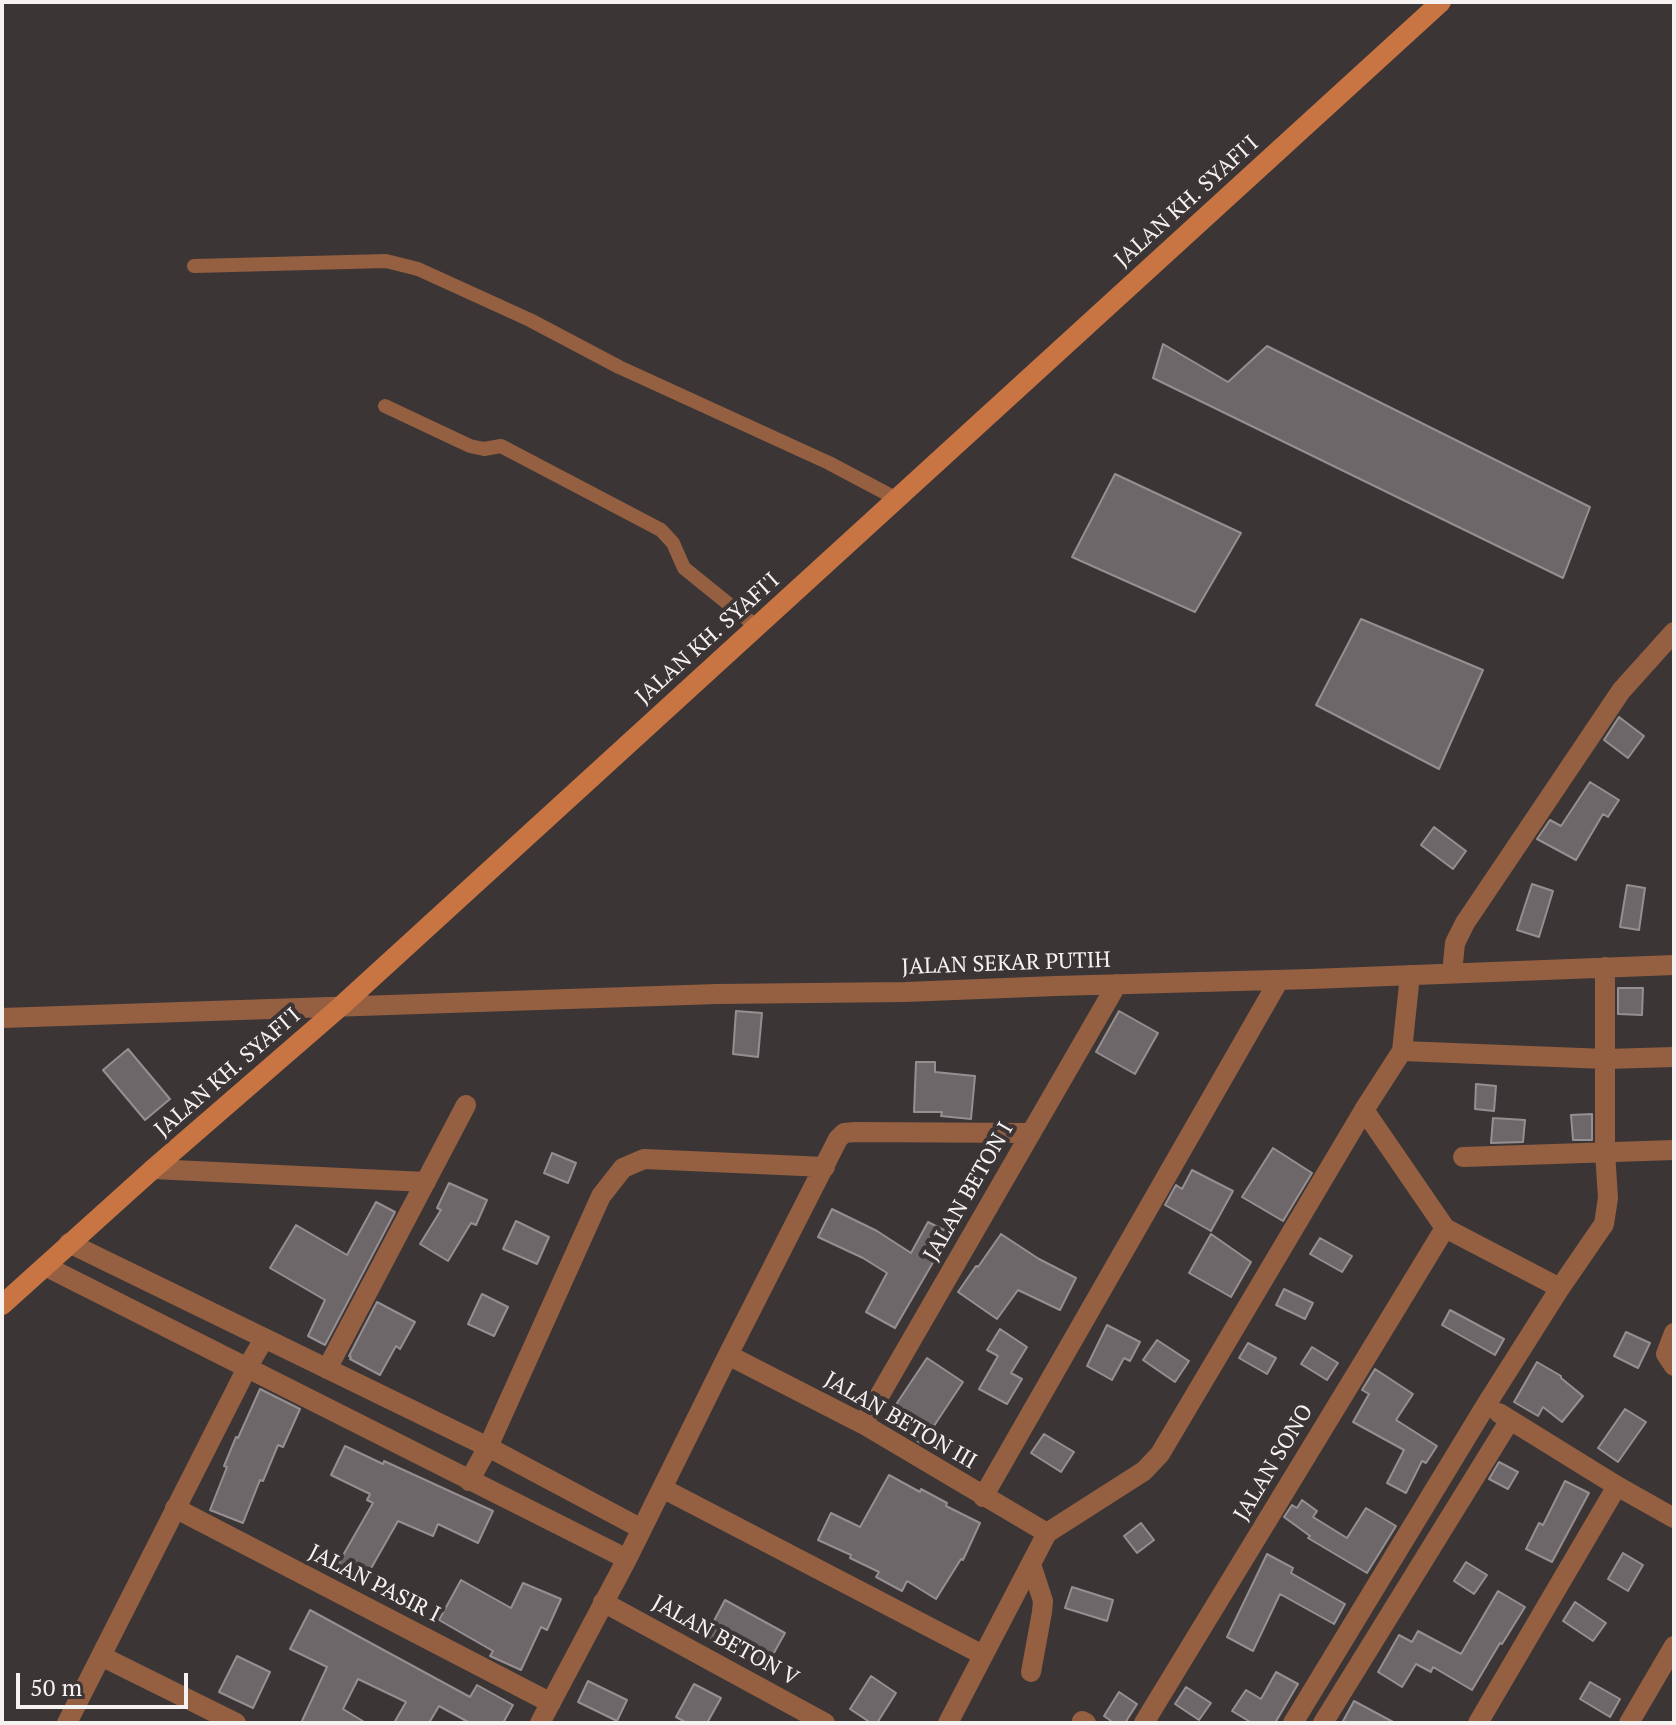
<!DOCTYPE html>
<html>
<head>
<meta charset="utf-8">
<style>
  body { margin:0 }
  #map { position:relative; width:1676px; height:1725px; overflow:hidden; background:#3c3535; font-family:"PT Serif",serif }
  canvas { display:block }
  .frame { position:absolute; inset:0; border:4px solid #f6f2f2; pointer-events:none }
  .scale { position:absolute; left:16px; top:1673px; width:172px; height:36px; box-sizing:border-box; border:4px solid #f6f2f2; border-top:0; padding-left:10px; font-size:24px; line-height:28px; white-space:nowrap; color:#f6f2f2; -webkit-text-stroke:6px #3c3535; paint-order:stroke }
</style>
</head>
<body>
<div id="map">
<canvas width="1676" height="1725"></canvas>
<div class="frame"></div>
<div class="scale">50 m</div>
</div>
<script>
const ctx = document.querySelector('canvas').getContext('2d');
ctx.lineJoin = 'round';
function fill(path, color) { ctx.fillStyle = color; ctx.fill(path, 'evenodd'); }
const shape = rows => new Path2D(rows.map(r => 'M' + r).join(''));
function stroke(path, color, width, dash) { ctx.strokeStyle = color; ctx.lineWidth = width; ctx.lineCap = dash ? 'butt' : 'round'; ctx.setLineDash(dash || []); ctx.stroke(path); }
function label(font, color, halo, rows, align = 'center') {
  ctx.font = font + ' "PT Serif",serif'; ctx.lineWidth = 8; ctx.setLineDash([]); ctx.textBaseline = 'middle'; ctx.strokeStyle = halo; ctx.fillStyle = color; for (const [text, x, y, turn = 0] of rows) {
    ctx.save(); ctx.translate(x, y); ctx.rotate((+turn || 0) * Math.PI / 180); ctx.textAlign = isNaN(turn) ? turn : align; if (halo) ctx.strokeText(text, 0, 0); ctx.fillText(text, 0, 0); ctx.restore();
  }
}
const building = shape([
  [1163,344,1228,382,1267,346,1590,507,1563,578,1153,378,1163,344],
  [1115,474,1241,533,1195,612,1072,557,1115,474],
  [1361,619,1483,670,1439,769,1316,705,1361,619],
  [1619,717,1644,736,1628,758,1604,740,1619,717],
  [1590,782,1619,800,1608,817,1603,814,1576,860,1537,839,1550,820,1561,826,1590,782],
  [1434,827,1466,851,1453,869,1421,845,1434,827],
  [1532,884,1553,891,1539,937,1517,930,1532,884],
  [1627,885,1645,888,1639,930,1620,927,1627,885],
  [1618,988,1643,988,1642,1015,1618,1014,1618,988],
  [736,1011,762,1013,758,1057,733,1054,736,1011],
  [1119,1011,1158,1033,1135,1074,1096,1052,1119,1011],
  [128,1049,170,1099,145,1120,103,1070,128,1049],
  [916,1062,935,1062,935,1072,975,1076,971,1119,941,1116,942,1112,914,1112,916,1062],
  [1476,1084,1496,1086,1494,1111,1475,1109,1476,1084],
  [1592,1114,1592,1140,1573,1140,1571,1115,1592,1114],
  [1493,1118,1525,1120,1523,1142,1491,1143,1493,1118],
  [1273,1148,1312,1173,1283,1221,1242,1197,1273,1148],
  [552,1153,576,1163,568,1183,544,1173,552,1153],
  [1192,1170,1233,1191,1211,1231,1165,1205,1176,1185,1182,1189,1192,1170],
  [449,1183,487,1200,476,1225,471,1223,448,1261,420,1244,441,1210,437,1208,449,1183],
  [376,1202,395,1212,325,1345,308,1336,325,1300,270,1268,296,1225,347,1255,376,1202],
  [832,1209,877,1231,911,1253,928,1222,950,1233,895,1328,866,1312,887,1273,863,1258,818,1237,832,1209],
  [516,1221,549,1237,537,1264,503,1249,516,1221],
  [1001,1234,1039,1259,1076,1278,1060,1310,1018,1290,997,1319,958,1292,976,1266,978,1267,1001,1234],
  [1211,1234,1251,1262,1231,1297,1189,1273,1211,1234],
  [1320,1238,1352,1256,1342,1272,1310,1254,1320,1238],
  [1284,1289,1313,1303,1305,1319,1276,1305,1284,1289],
  [482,1294,508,1307,494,1336,468,1324,482,1294],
  [377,1302,415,1322,400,1349,396,1346,380,1375,350,1359,351,1357,349,1356,377,1302],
  [1450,1310,1504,1339,1495,1355,1442,1325,1450,1310],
  [1107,1325,1140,1342,1130,1361,1124,1358,1112,1380,1087,1366,1107,1325],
  [1000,1329,1027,1347,1011,1373,1022,1379,1007,1404,979,1389,998,1356,987,1350,1000,1329],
  [1626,1332,1650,1343,1638,1368,1614,1356,1626,1332],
  [1157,1340,1189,1361,1175,1382,1143,1360,1157,1340],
  [1248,1343,1276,1358,1267,1374,1239,1358,1248,1343],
  [1312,1347,1338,1363,1327,1380,1301,1364,1312,1347],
  [927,1358,963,1382,922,1444,885,1421,927,1358],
  [1537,1362,1561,1376,1561,1378,1583,1396,1562,1422,1543,1407,1538,1416,1514,1402,1537,1362],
  [1375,1369,1413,1394,1396,1420,1437,1446,1426,1463,1422,1461,1406,1493,1387,1483,1404,1450,1353,1422,1369,1394,1362,1390,1375,1369],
  [260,1389,300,1409,283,1447,278,1445,263,1481,260,1480,243,1523,210,1510,227,1467,224,1466,236,1437,238,1438,260,1389],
  [1625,1409,1646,1422,1618,1462,1598,1448,1625,1409],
  [1044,1434,1074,1452,1061,1472,1031,1453,1044,1434],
  [345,1446,383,1464,384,1461,493,1511,478,1543,438,1524,433,1536,398,1521,365,1579,338,1564,373,1503,367,1500,370,1494,331,1475,345,1446],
  [1499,1462,1518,1472,1508,1489,1489,1479,1499,1462],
  [889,1475,920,1492,921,1489,947,1503,946,1506,980,1523,963,1560,961,1559,936,1599,907,1581,902,1591,876,1577,879,1572,850,1558,851,1555,818,1540,831,1513,860,1527,889,1475],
  [1565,1481,1589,1493,1552,1562,1526,1549,1539,1523,1543,1525,1565,1481],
  [1302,1500,1317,1511,1313,1517,1347,1538,1366,1508,1396,1526,1367,1573,1308,1538,1310,1536,1284,1517,1292,1505,1297,1508,1302,1500],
  [1141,1523,1154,1540,1137,1553,1124,1536,1141,1523],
  [1623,1553,1643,1565,1628,1591,1608,1579,1623,1553],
  [1267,1554,1293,1568,1291,1573,1345,1604,1334,1624,1280,1594,1253,1651,1227,1637,1267,1554],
  [1466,1562,1487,1575,1474,1594,1454,1581,1466,1562],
  [461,1580,511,1608,523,1583,561,1599,547,1630,541,1627,521,1670,490,1656,493,1651,439,1620,461,1580],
  [1072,1587,1113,1600,1107,1621,1065,1608,1072,1587],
  [1498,1591,1525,1607,1502,1644,1500,1643,1472,1690,1433,1667,1431,1672,1416,1664,1402,1687,1378,1672,1399,1635,1412,1642,1418,1631,1461,1654,1498,1591],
  [725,1600,785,1633,766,1667,736,1649,735,1651,706,1636,725,1600],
  [1575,1602,1606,1623,1593,1641,1563,1621,1575,1602],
  [310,1610,470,1697,477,1685,513,1705,503,1723,470,1723,439,1706,429,1723,394,1723,406,1702,358,1679,343,1709,366,1723,301,1723,327,1667,290,1649,310,1610],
  [237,1656,270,1672,253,1708,219,1692,237,1656],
  [1276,1672,1298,1684,1275,1723,1252,1723,1232,1711,1246,1690,1261,1699,1276,1672],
  [871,1676,896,1693,877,1723,871,1723,850,1709,871,1676],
  [588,1681,627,1700,617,1721,578,1702,588,1681],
  [1590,1682,1620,1699,1610,1717,1580,1699,1590,1682],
  [694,1684,721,1698,707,1723,687,1723,676,1717,694,1684],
  [1186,1687,1211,1703,1199,1720,1175,1704,1186,1687],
  [1119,1692,1137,1704,1125,1723,1114,1723,1104,1716,1119,1692],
  [1354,1701,1395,1723,1342,1723,1354,1701]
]);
const service = shape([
  [194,266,386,261,418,269,530,320,619,367,829,463,897,499],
  [385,406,470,446,484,449,501,446,661,530,673,543,684,568,757,627]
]);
const minor = shape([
  [1452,973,1455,943,1465,923,1621,691,1674,632],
  [2,1018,717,994,905,992,1056,986,1311,979,1674,965],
  [1402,1051,1606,1059,1674,1057],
  [1364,1110,1445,1228,1560,1288],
  [1463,1157,1674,1150],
  [153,1169,426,1182],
  [69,1243,488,1447,642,1529],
  [45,1266,627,1559],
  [1674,1333,1666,1354,1674,1366],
  [728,1355,863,1424,1047,1533],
  [327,1369,466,1105],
  [1499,1413,1617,1486,1674,1518],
  [863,1424,1117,984],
  [469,1481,488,1447,601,1196,623,1168,644,1159,825,1167],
  [662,1488,983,1655],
  [983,1497,1279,980],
  [175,1508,551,1703],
  [603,1602,825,1723],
  [101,1656,236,1723],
  [1031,1672,1042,1612,1043,1601,1031,1564],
  [1082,1721,1086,1723],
  [67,1723,247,1368,264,1339],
  [540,1723,627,1559,728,1355,838,1139,844,1133,855,1132,1030,1133],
  [948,1723,1047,1533,1144,1471,1160,1454,1364,1110,1402,1051,1410,975],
  [1144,1723,1445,1228],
  [1293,1723,1486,1405,1560,1288,1604,1224,1608,1198,1605,1152,1605,967],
  [1323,1723,1510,1420],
  [1478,1723,1617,1486],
  [1629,1723,1674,1646]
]);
const secondary = shape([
  [2,1305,153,1169,340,1007,1441,2]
]);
const streetNames = [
  ["JALAN KH. SYAFI'I",1187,202,-42],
  ["JALAN KH. SYAFI'I",708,639,-42],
  ["JALAN SEKAR PUTIH",1006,964,-2],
  ["JALAN KH. SYAFI'I",228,1073,-41],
  ["JALAN BETON I",969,1192,-60],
  ["JALAN BETON III",900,1421,30],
  ["JALAN SONO",1274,1463,-59],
  ["JALAN PASIR I",374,1584,27],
  ["JALAN BETON V",725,1641,29]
];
fill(building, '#6d6769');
stroke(building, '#968f91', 2);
stroke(service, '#956042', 14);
stroke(minor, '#956042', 20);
stroke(secondary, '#c87543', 20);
label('22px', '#f6f2f2', '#3c3535', streetNames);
</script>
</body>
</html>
